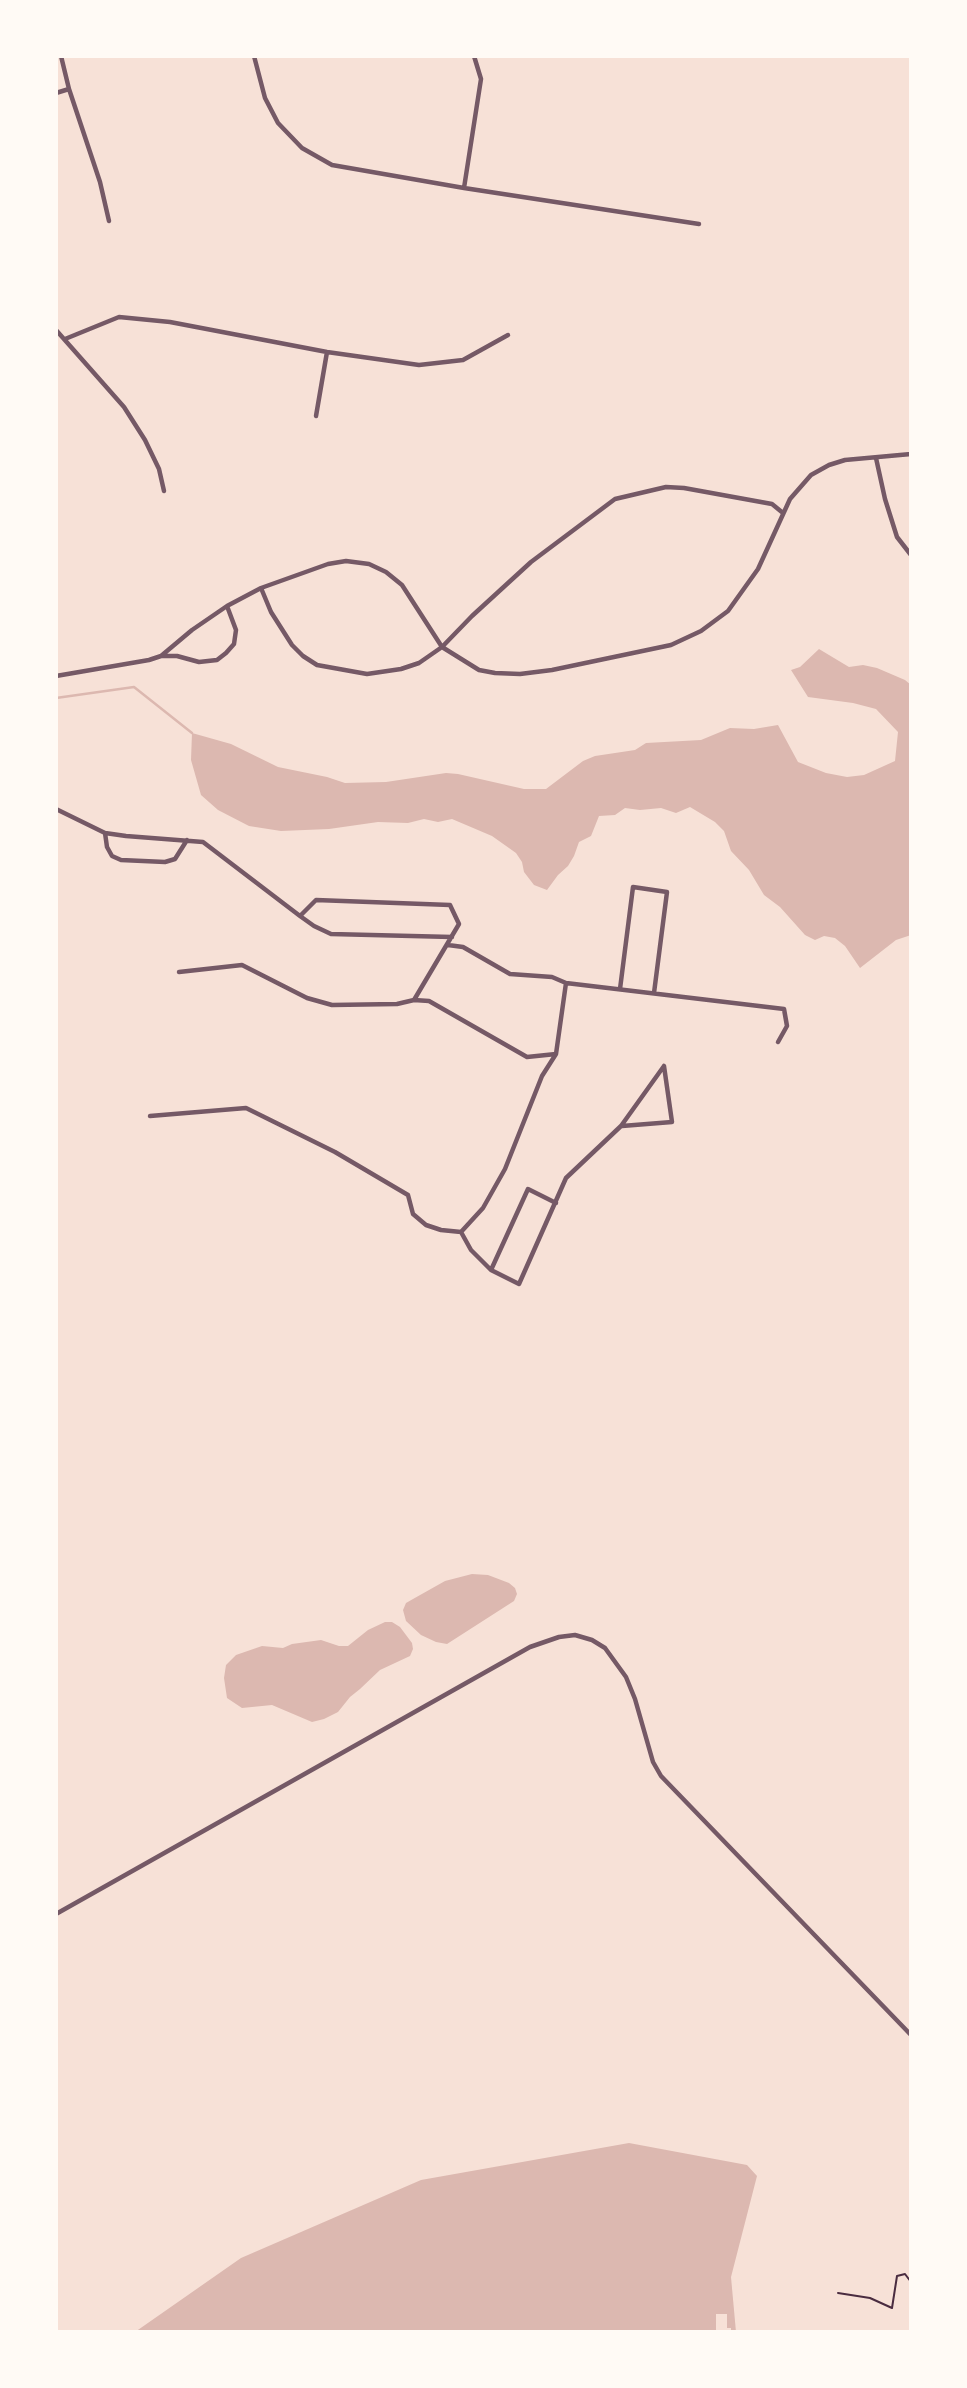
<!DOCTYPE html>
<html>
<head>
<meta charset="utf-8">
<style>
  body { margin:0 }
  #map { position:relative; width:967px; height:2388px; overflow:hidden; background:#f7e1d7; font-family:"Nunito Sans",sans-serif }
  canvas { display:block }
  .frame { position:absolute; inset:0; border:58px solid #fffaf5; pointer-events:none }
</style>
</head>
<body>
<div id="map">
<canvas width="967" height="2388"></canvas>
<div class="frame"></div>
</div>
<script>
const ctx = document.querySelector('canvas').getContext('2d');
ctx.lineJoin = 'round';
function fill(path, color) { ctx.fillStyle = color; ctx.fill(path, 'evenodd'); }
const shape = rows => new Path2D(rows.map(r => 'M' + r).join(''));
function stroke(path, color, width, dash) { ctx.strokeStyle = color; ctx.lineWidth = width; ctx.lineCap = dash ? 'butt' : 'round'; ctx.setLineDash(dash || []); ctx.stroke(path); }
const water = shape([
  [819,649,849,667,863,665,877,668,905,680,911,685,911,935,896,940,860,968,845,946,835,938,824,936,815,940,805,935,780,907,764,895,749,870,731,851,724,831,715,822,690,807,676,813,661,808,640,810,625,808,615,815,599,816,591,836,579,842,574,856,568,866,558,875,547,890,534,885,524,872,522,862,516,853,492,836,452,819,438,822,424,819,408,823,378,822,329,829,281,831,249,826,218,810,201,795,191,760,192,733,231,744,278,767,327,777,345,783,386,782,446,773,458,774,524,789,546,789,583,761,595,756,635,750,646,743,701,740,730,728,754,729,778,725,798,762,826,773,847,777,864,775,895,761,898,732,876,709,853,703,808,697,791,670,800,667],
  [472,1574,488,1575,509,1583,515,1588,517,1594,514,1601,447,1644,436,1642,421,1635,406,1621,403,1610,406,1603,413,1599,445,1581],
  [385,1622,392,1622,400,1627,412,1643,413,1649,410,1656,380,1670,360,1689,350,1697,338,1712,324,1719,312,1722,272,1705,242,1708,227,1698,224,1678,226,1665,236,1655,262,1646,283,1648,292,1644,321,1640,339,1646,348,1646,368,1630],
  [629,2143,747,2165,757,2176,731,2277,736,2332,135,2332,241,2258,421,2180]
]);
const pier = shape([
  [716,2314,727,2314,727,2328,731,2328,731,2332,716,2332]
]);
const stream = shape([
  [56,698,134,687,192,733]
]);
const path = shape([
  [838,2293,870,2298,892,2308,897,2276,905,2274,911,2282]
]);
const minor = shape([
  [61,56,69,89,100,182,109,221],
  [254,56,265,98,278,123,302,148,332,165,464,188,699,224],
  [56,93,69,89],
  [464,188,481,79,474,56],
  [56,330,124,407,145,440,159,469,164,491],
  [65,339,119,317,170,322,327,352,419,365,463,360,508,335],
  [316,416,327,352],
  [876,458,885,499,897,537,911,555],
  [261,588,271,612,292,645,303,656,317,665,367,674,401,669,419,663,442,647,472,616,531,562,615,499,666,487,684,488,772,504,783,513],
  [161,656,177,656,199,662,217,660,226,653,234,644,236,630,227,606],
  [56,676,149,660,161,656,192,630,227,606,261,588,328,564,346,561,369,564,386,572,402,585,442,647,479,670,495,673,520,674,552,670,671,645,701,631,728,611,758,569,790,499,811,475,829,465,845,460,911,454],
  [56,809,105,833,126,836,203,842,300,916,316,900,450,905,459,924,414,1000],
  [105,833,107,847,112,856,121,860,165,862,175,859,187,840],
  [300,916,314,926,331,934,452,937],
  [448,945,463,947,510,974,552,977,566,983,784,1009,787,1026,778,1042],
  [179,972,242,965,307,998,332,1005,397,1004,414,1000,429,1001,527,1057,556,1054],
  [620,989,633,887,667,892,654,993],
  [150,1116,246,1108,335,1152,408,1195,413,1214,426,1225,441,1230,461,1232,471,1250,491,1270,519,1284,566,1178,621,1126,664,1066],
  [622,1126,672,1122,664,1066],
  [461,1232,483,1208,505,1169,542,1076,556,1054,566,983],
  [491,1270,528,1189,556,1203],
  [56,1914,530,1647,559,1637,575,1635,592,1640,605,1648,626,1677,635,1699,653,1762,661,1776,911,2035]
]);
fill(water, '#dcb8b0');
fill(pier, '#f7e1d7');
stroke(stream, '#dcb8b0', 2.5);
stroke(path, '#4a2c40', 2);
stroke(minor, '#755966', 4.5);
</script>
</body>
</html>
